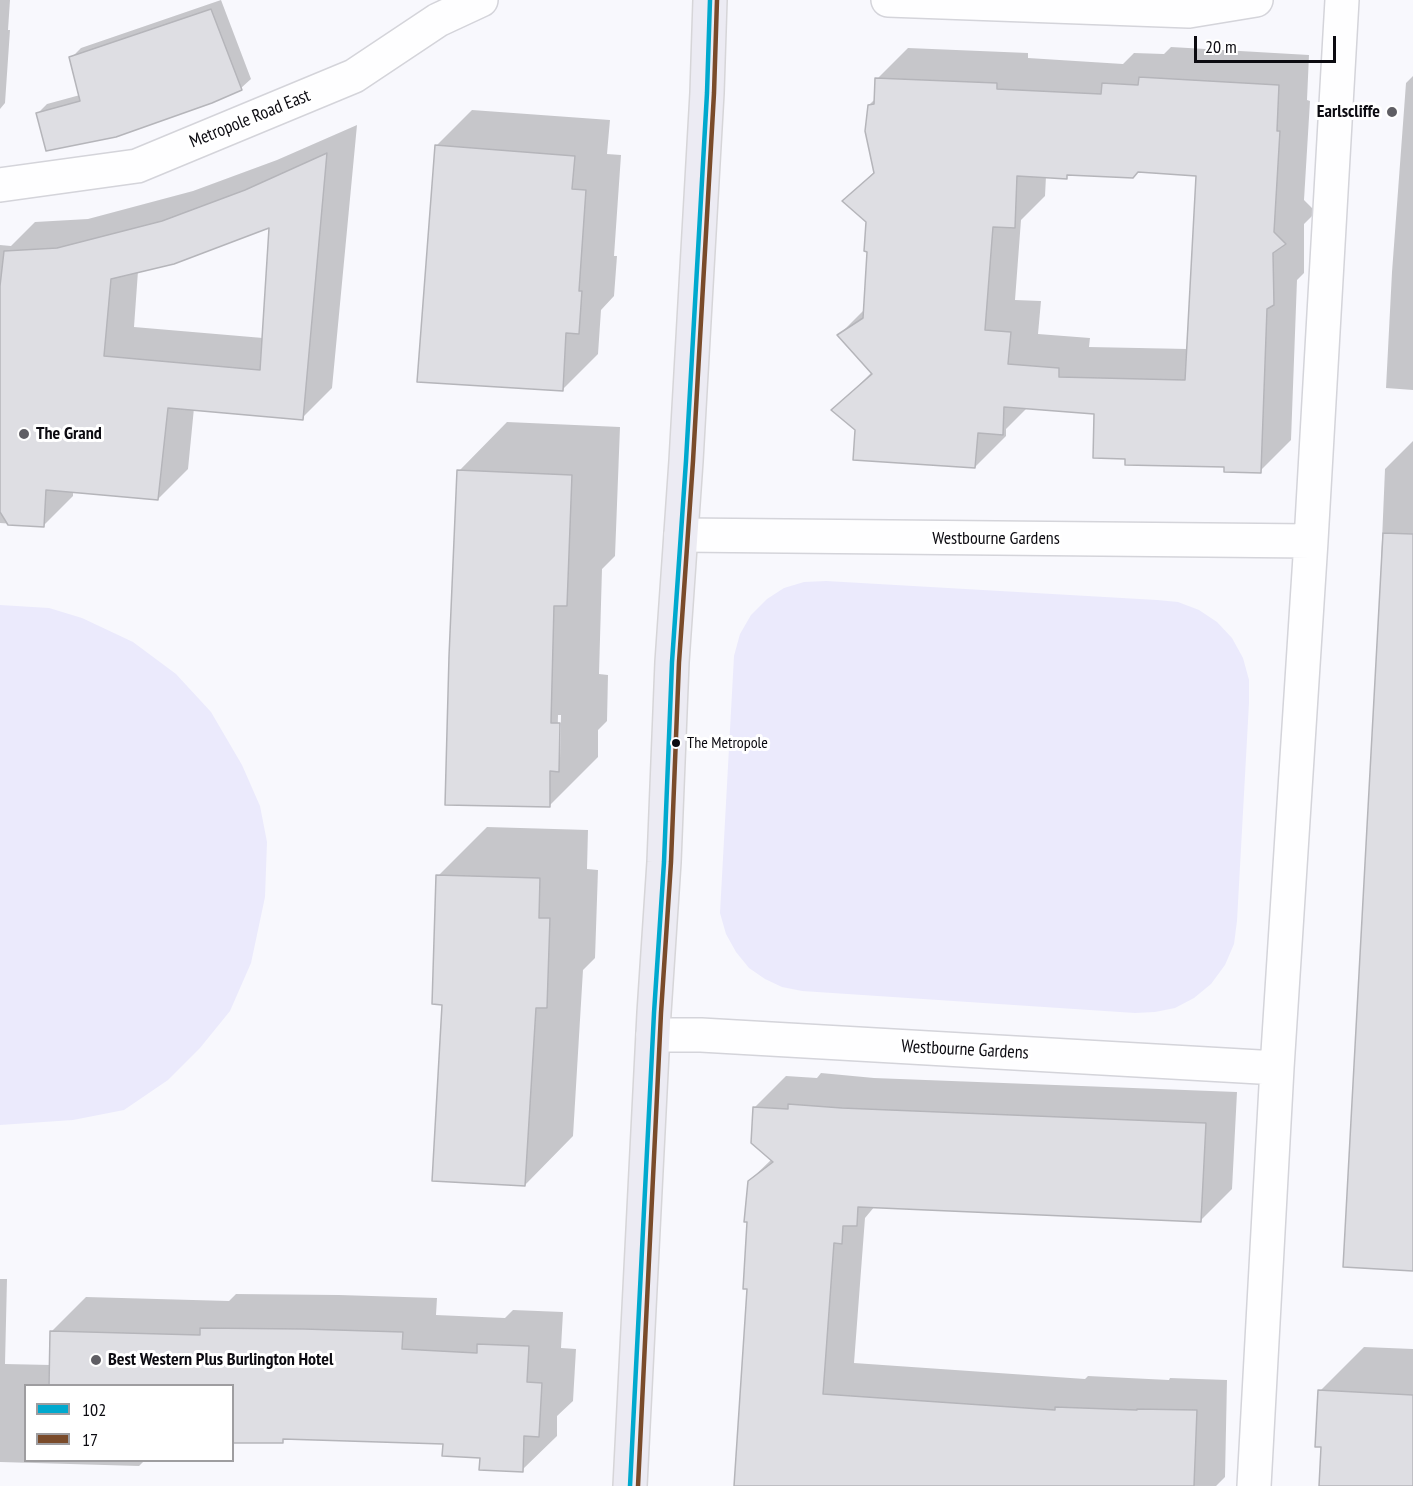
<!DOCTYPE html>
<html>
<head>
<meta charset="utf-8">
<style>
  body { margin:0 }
  #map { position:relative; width:1413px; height:1486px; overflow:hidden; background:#f8f8fd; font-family:"PT Sans Narrow",sans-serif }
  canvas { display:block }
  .legend { position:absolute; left:24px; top:1384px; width:210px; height:78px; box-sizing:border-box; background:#fff; border:2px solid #9e9da0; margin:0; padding:8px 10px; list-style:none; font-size:18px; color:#0c0b11 }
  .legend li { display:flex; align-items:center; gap:12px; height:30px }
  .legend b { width:30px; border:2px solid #9e9da0 }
  .scale { position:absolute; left:1194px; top:36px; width:142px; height:27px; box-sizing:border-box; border:3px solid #0c0b11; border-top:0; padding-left:8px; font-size:18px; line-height:21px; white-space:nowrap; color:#0c0b11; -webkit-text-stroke:4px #fff; paint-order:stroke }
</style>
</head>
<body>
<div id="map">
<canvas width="1413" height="1486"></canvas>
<ul class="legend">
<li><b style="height:8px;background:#00a9ce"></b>102</li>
<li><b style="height:8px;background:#7a4b2a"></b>17</li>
</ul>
<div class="scale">20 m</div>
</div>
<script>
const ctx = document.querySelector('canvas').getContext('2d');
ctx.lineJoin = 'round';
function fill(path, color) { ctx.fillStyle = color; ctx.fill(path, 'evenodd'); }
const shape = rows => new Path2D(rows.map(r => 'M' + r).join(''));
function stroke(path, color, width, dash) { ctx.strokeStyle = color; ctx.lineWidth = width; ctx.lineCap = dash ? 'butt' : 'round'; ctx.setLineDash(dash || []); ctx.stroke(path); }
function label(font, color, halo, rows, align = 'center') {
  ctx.font = font + ' "PT Sans Narrow",sans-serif'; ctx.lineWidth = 6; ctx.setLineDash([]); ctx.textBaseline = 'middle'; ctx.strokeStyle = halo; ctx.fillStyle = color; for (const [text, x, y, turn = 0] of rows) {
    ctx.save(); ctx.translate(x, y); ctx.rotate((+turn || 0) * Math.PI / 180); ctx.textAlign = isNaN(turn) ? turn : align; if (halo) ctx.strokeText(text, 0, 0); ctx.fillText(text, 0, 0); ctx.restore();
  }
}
const green = shape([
  [826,581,1157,600,1178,602,1199,610,1217,622,1232,638,1243,658,1249,680,1249,703,1237,921,1234,944,1225,965,1211,984,1194,998,1175,1008,1155,1012,1135,1013,802,991,782,987,765,979,749,968,736,952,726,934,720,913,734,656,740,634,751,615,767,599,784,588,804,582],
  [0,605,49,608,82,618,133,642,176,674,211,712,242,765,260,806,267,842,265,897,251,963,230,1011,200,1048,168,1080,124,1110,73,1120,0,1125]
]);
const shadow = shape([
  [0,0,10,0,8,30,10,30,5,103,0,109],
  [221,0,251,79,241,88,211,102,37,114,47,104,80,95,71,58,81,48],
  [1171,47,1309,55,1307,100,1310,101,1304,200,1316,212,1304,224,1304,273,1297,280,1291,440,1260,471,1225,465,1126,457,1096,412,1028,407,1006,429,1006,436,975,467,834,410,872,372,839,335,865,309,869,250,867,221,844,201,875,171,869,105,876,98,877,79,908,48,1028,53,1028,58,1123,64,1134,53,1164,54],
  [1138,171,1197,174,1188,349,1089,347,1090,338,1038,334,1041,301,1015,300,1021,220,1045,196,1046,176,1066,177,1070,173],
  [1413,76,1413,390,1386,388,1392,272,1406,83],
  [472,110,610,120,607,154,621,155,614,256,617,256,614,296,601,310,598,354,562,390,436,146],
  [357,125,332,388,302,418,194,408,188,469,158,499,73,491,73,496,43,526,0,523,0,245,11,246,35,222,88,219,193,191,277,160],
  [270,225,263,338,134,327,138,271],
  [507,422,620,427,615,556,602,569,599,674,608,675,607,721,598,730,598,757,549,806,459,471],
  [558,715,561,715,560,758,557,758],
  [1413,441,1413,1270,1379,611,1385,469],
  [487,827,588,830,587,869,598,870,595,958,583,970,573,1136,525,1185,443,1003,438,876],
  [821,1073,874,1078,1237,1092,1232,1189,1201,1220,875,1206,865,1218,854,1363,1085,1379,1088,1376,1169,1380,1170,1378,1227,1380,1225,1477,1216,1486,736,1486,749,1288,749,1181,772,1159,755,1107,786,1076,817,1078],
  [0,1279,7,1279,5,1364,51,1365,52,1331,86,1297,229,1301,236,1294,339,1295,437,1298,436,1315,505,1318,513,1310,563,1312,561,1348,576,1349,573,1401,557,1416,557,1436,522,1470,444,1442,286,1438,282,1441,232,1386,26,1386,26,1460,145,1460,139,1466,0,1462],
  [1364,1347,1413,1349,1413,1486,1321,1486,1322,1446,1320,1391]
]);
const building = shape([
  [211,9,242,90,212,103,116,137,46,151,36,113,80,101,69,57,211,9],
  [1139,77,1279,85,1277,131,1280,131,1274,232,1286,244,1273,253,1274,305,1267,309,1261,473,1224,472,1224,467,1125,465,1125,459,1093,458,1094,414,1004,407,1003,435,978,433,975,468,853,460,855,430,831,410,872,374,837,335,863,318,867,252,864,251,866,222,842,201,874,173,865,131,868,105,874,104,875,78,997,83,997,89,1101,94,1102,83,1138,85,1139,77],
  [1138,172,1196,176,1185,380,1059,377,1059,368,1008,364,1011,332,985,330,993,227,1015,228,1017,176,1067,179,1067,175,1133,178,1138,172],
  [435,145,575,156,572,189,586,190,579,291,582,291,579,334,566,333,563,391,417,382,435,145],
  [327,153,303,420,168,408,158,500,46,490,44,527,8,525,0,512,0,286,4,251,57,248,162,221,245,190,327,153],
  [269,228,260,370,104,356,111,279,174,264,269,228],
  [457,470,572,475,567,606,554,606,551,723,560,723,559,772,550,771,550,807,445,805,449,656,457,470],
  [1383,533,1413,534,1413,1271,1343,1267,1383,533],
  [436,875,540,878,539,918,550,918,547,1008,536,1008,525,1186,432,1181,442,1005,432,1004,436,875],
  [788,1104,842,1108,1206,1123,1201,1222,858,1207,857,1226,843,1226,842,1244,834,1243,823,1394,1055,1410,1055,1407,1137,1410,1137,1409,1197,1410,1194,1486,734,1486,747,1289,743,1289,747,1222,744,1222,748,1181,773,1162,751,1143,753,1107,788,1109,788,1104],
  [200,1328,304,1329,403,1332,402,1349,477,1353,477,1344,529,1346,527,1382,542,1383,539,1437,524,1436,523,1472,479,1470,480,1458,442,1456,443,1444,283,1439,283,1443,232,1443,232,1386,49,1386,50,1331,200,1335,200,1328],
  [1318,1390,1413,1395,1413,1486,1319,1486,1321,1447,1315,1447,1318,1390]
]);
const minor = shape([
  [888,0,1189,11,1256,0],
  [0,185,137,166,354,76,438,20,481,0],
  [681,535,1311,541],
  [653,1035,701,1035,1277,1068],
  [1254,1486,1277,1068,1311,541,1342,0]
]);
const highway = shape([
  [630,1486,654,1013,664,862,672,662,686,461,707,93,710,0]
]);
const bus1 = shape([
  [630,1486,654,1013,664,862,672,662,686,461,707,93,710,0]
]);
const bus2 = shape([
  [638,1486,661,1013,671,862,679,662,693,461,714,93,717,0]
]);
const markers = [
  [1392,112,6,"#5f5e64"],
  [24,434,6,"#5f5e64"],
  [676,743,5,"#0c0b11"],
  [96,1360,6,"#5f5e64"]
];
const busNames = [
  ["The Metropole",687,743]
];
const poiNames = [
  ["Earlscliffe",1380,112,"right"],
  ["The Grand",36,434],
  ["Best Western Plus Burlington Hotel",108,1360]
];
const streetNames = [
  ["Metropole Road East",250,119,-22],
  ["Westbourne Gardens",996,539],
  ["Westbourne Gardens",965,1050,3]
];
fill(green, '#ebeafc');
fill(shadow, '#0003');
fill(building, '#dedee3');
stroke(building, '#b5b5ba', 1.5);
stroke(minor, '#d4d4da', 36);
stroke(highway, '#d6d5d8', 36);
stroke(minor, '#fefeff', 33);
stroke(highway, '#ecebf3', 33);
stroke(bus1, '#00a9ce', 4.5);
stroke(bus2, '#7a4b2a', 4.5);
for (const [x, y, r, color] of markers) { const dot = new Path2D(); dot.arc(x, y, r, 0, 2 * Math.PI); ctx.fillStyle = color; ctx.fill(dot); stroke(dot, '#fff', 2); }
label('16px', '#0c0b11', '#fff', busNames, 'left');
label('bold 18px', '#0c0b11', '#fff', poiNames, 'left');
label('18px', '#0c0b11', '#fff', streetNames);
</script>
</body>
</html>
